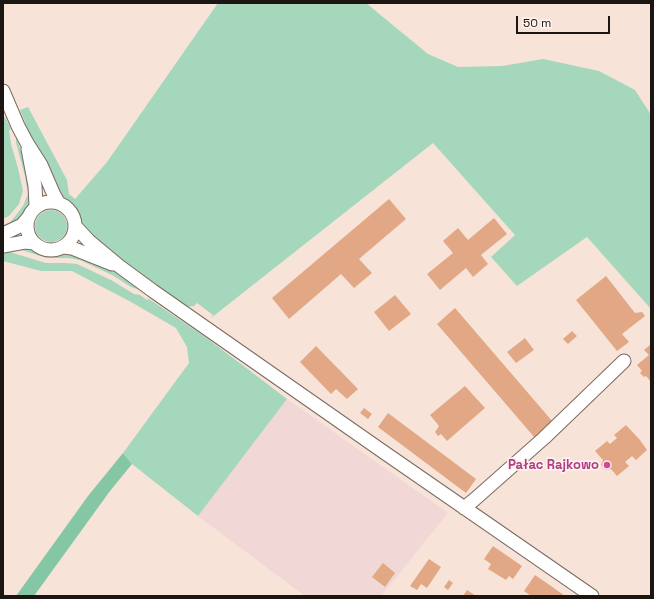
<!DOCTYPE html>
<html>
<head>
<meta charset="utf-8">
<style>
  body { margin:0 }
  #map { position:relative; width:654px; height:599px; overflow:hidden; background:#f7e3d8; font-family:"Space Grotesk",sans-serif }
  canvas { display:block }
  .frame { position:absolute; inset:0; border:4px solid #1c1612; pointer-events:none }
  .scale { position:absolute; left:516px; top:16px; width:94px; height:18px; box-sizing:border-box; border:2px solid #1c1612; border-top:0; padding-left:5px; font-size:12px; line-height:14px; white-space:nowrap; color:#1c1612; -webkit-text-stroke:3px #fef2ec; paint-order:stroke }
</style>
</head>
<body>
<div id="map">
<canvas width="654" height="599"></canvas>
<div class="frame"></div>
<div class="scale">50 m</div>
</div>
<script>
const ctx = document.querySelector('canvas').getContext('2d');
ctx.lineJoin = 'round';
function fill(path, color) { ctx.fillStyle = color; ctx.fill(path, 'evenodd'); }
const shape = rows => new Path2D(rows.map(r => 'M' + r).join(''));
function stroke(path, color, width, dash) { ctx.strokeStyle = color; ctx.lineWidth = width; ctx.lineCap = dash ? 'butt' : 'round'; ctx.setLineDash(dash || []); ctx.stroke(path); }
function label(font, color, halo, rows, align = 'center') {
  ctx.font = font + ' "Space Grotesk",sans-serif'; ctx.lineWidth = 3.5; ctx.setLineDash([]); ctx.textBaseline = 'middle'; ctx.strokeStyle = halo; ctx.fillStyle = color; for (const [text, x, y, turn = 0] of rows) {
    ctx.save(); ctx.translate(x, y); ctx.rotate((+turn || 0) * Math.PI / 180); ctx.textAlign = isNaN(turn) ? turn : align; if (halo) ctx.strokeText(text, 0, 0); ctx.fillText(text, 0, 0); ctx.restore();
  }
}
const industrial = shape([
  [287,399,448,513,381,596,305,596,198,516]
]);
const green = shape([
  [218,3,366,3,428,54,458,67,502,66,543,59,599,71,635,90,651,115,651,309,587,237,517,286,491,257,515,235,433,143,211,318,213,315,197,303,194,306,186,307,92,238,82,224,75,207,60,194,43,159,23,123,25,122,20,110,28,107,67,180,69,194,75,199,107,162],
  [5,117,11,129,9,130,11,144,18,168,23,191,19,204,9,216,3,219,3,118],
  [16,137,28,170,30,202,19,218,14,223,9,224,23,206,28,194,25,176,16,143],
  '35 226a16 16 0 1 1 32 0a16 16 0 1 1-32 0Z',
  [27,248,48,256,71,254,117,273,143,291,131,287,112,275,80,260,69,258,47,258,18,249],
  [3,250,46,263,65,263,77,264,111,280,134,294,140,295,147,300,149,299,204,336,287,399,198,516,132,464,123,453,189,363,187,347,176,328,131,302,72,271,41,271,3,261]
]);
const forest = shape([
  [123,453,132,464,110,491,34,596,16,596,88,496]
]);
const building = shape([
  [389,199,406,219,359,259,372,273,354,288,341,274,289,319,272,298],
  [494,218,507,234,481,255,488,264,473,277,466,268,440,290,427,274,453,253,443,241,458,228,468,240],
  [606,276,635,313,642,312,645,316,622,334,629,342,617,351,576,300],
  [395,295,411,314,389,331,374,312],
  [455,308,553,422,535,438,437,324],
  [572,331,577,336,568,344,563,339],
  [525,338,534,350,516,363,507,352],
  [651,344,651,382,646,376,644,377,640,373,642,371,637,365,649,355,644,350],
  [316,346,358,389,347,399,336,389,331,394,300,362],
  [465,386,485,408,447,441,441,434,438,436,435,432,439,426,430,415],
  [364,408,372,414,368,419,360,413],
  [388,413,476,479,466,493,378,427],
  [626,425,640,440,647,450,636,460,632,456,625,462,629,466,617,476,611,469,606,470,603,468,601,465,603,460,595,451,607,441,610,444,617,438,614,435],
  [493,546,522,566,513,579,509,576,506,580,488,569,491,564,484,559],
  [429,559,441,567,427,588,421,584,417,590,410,586],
  [383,563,395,573,385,587,372,577],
  [535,575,551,586,565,596,531,596,524,591],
  [449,580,453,583,448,590,444,587],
  [467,590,476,596,463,596]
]);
const minor = shape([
  [3,91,18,126,27,143,41,165,54,195,58,202],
  [28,149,35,186,36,206],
  '27 226a24 24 0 1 1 48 0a24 24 0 1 1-48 0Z',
  [76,227,89,241,119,266,153,291,385,453,592,596],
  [3,234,22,225,28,218],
  [3,246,25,242,34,243],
  [63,247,72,248,112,264],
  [464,508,475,499,544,438,624,361]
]);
const markers = [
  [607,465,4,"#d1479c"]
];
const hotelNames = [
  ["Pałac Rajkowo",599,465]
];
fill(industrial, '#f1d7d5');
fill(green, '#a5d7bc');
fill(forest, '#85c7a5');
fill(building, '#e2a885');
stroke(minor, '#7a6a60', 15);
stroke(minor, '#fff', 13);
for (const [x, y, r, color] of markers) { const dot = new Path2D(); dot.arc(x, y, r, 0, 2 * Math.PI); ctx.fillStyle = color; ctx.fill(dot); stroke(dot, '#fef2ec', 1.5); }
label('bold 13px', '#b23c85', '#fef2ec', hotelNames, 'right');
</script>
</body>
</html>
